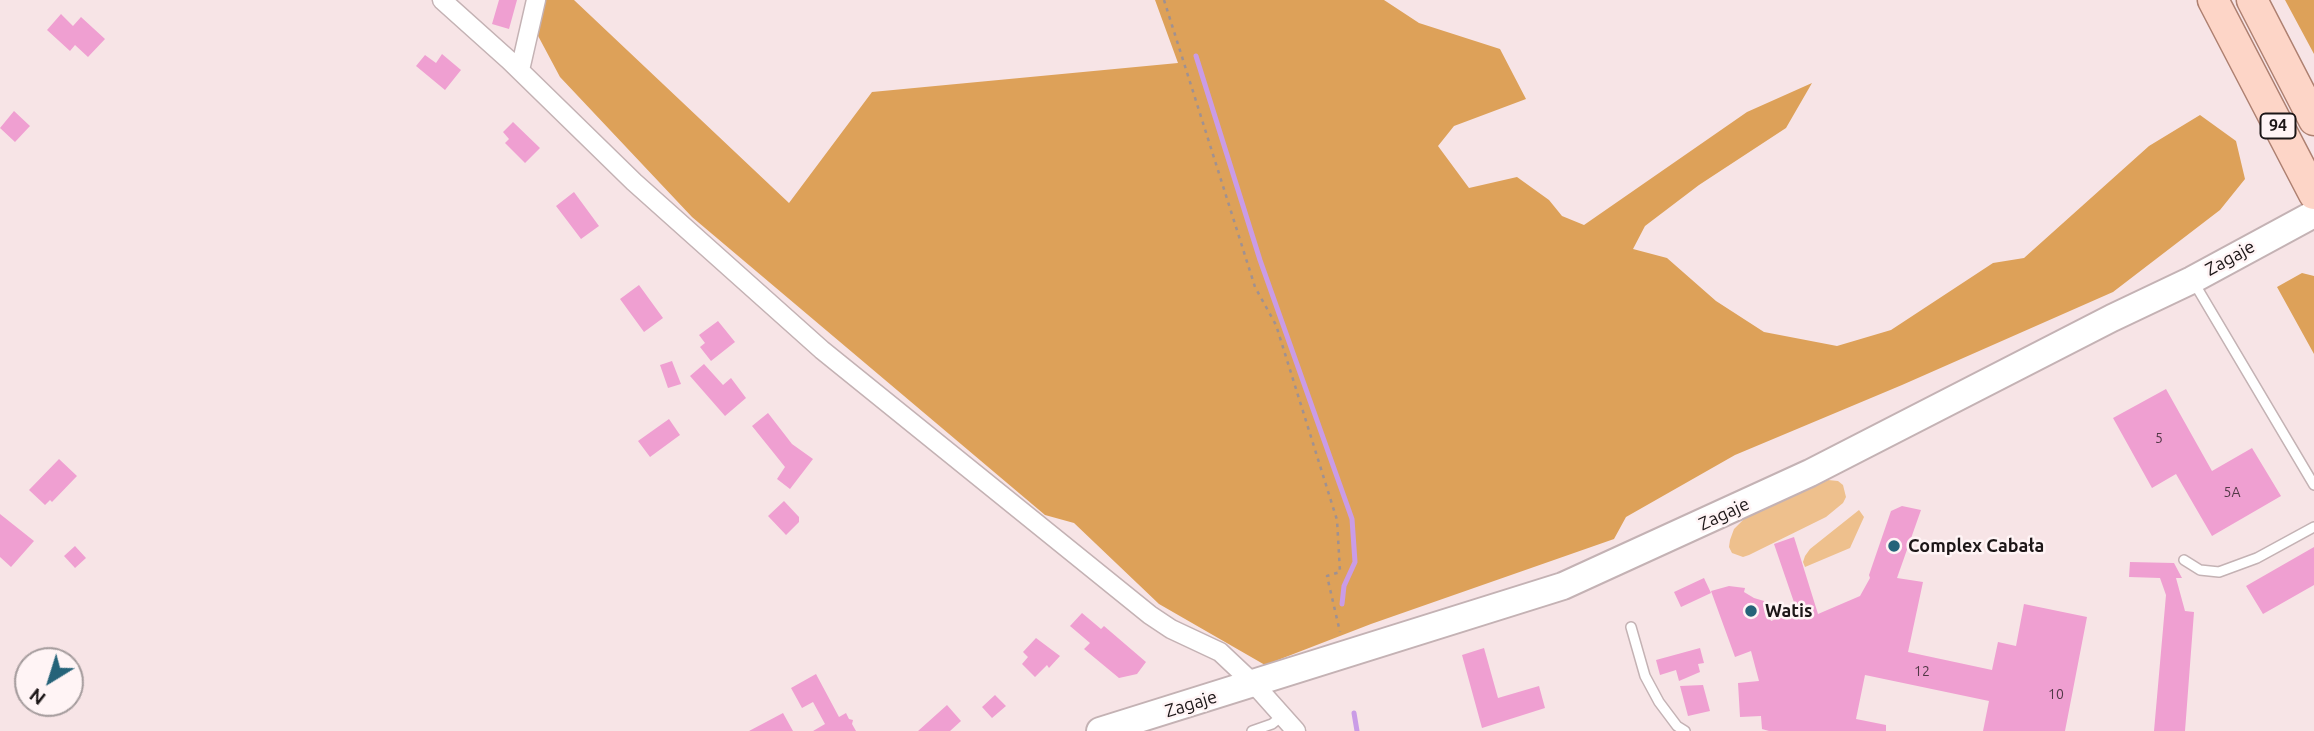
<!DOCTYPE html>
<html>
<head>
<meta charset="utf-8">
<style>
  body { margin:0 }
  #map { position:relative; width:2314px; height:731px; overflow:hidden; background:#f7e4e6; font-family:Ubuntu,sans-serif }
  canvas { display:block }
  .north { position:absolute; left:14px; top:647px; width:70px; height:70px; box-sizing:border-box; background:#fff4f5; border:2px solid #a49b9c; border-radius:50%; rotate:218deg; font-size:19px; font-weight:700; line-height:28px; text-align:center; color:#1c1617 }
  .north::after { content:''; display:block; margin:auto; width:24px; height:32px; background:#256379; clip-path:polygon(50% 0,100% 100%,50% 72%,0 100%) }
</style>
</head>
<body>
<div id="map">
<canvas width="2314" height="731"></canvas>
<div class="north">N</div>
</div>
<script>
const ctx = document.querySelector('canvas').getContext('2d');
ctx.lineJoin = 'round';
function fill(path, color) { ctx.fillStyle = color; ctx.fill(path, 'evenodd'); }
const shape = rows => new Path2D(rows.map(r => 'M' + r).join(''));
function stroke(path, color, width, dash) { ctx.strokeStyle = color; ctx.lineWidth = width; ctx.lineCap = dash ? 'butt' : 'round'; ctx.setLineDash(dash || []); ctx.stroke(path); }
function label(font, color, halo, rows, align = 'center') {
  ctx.font = font + ' Ubuntu,sans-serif'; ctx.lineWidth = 5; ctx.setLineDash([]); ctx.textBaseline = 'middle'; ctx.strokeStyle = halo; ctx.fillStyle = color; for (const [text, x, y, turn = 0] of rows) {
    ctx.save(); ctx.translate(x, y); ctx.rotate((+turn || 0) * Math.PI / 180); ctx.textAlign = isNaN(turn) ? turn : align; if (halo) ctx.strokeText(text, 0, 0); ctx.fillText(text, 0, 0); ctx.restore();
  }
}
const green = shape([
  [1828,480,1838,481,1843,485,1846,497,1843,503,1826,517,1749,555,1743,557,1732,553,1729,547,1730,540,1734,529,1746,517],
  [1859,510,1864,517,1850,548,1805,567,1803,562,1805,556,1810,549]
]);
const forest = shape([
  [544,0,574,0,789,203,872,92,1178,63,1155,0,1384,0,1419,23,1500,49,1526,99,1454,126,1438,146,1469,188,1517,177,1549,200,1562,216,1584,225,1747,112,1812,83,1786,128,1699,185,1645,226,1633,249,1667,258,1716,301,1764,332,1837,346,1891,330,1993,263,2024,258,2149,146,2200,115,2236,141,2245,179,2220,210,2113,292,1902,385,1735,455,1626,517,1614,539,1371,624,1265,665,1159,604,1074,523,1045,515,692,217,560,77,536,32],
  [2285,0,2314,0,2314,54],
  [2302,273,2314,276,2314,354,2277,287]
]);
const stream = shape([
  [1196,56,1260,260,1352,519,1355,562,1344,586,1342,604],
  [1354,713,1357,731]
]);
const building = shape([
  [499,0,517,0,509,29,492,24],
  [61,14,73,26,81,17,105,39,88,57,75,45,70,51,47,30],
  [442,54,461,70,445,90,416,66,425,55,436,63],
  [14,111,30,126,15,142,0,128],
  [513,122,540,148,525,163,505,143,509,139,503,132],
  [574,192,599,226,581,239,556,206],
  [639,285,663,318,644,332,620,299],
  [718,321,735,342,711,361,700,347,705,343,699,335],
  [672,361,681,384,668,388,660,365],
  [704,364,723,385,731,378,746,398,725,416,690,376],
  [2166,389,2212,471,2252,448,2281,496,2212,536,2176,474,2152,488,2113,418],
  [768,413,792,444,813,459,790,489,777,479,785,467,752,426],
  [669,419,680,435,650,457,638,441],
  [59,459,77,476,52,502,50,500,45,505,29,490],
  [784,501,799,517,799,522,786,535,768,516],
  [1902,506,1921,510,1897,578,1923,582,1908,652,1992,670,1998,642,2016,646,2024,604,2087,617,2065,731,1983,731,1989,701,1865,675,1856,719,1886,725,1886,731,1769,731,1762,729,1761,716,1740,717,1738,683,1759,681,1751,651,1735,657,1711,591,1729,586,1745,588,1744,592,1754,598,1764,601,1771,621,1797,611,1774,544,1794,537,1818,614,1860,596,1870,578,1869,575,1891,511],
  [0,514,34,541,11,567,0,557],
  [75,546,86,558,75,568,64,556],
  [2314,547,2314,585,2263,614,2246,586],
  [2130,562,2174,563,2182,578,2176,578,2185,611,2194,612,2185,731,2154,731,2166,595,2160,578,2129,577],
  [1704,578,1711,593,1681,607,1674,592],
  [1082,613,1101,629,1104,626,1146,662,1137,674,1119,678,1084,649,1090,643,1070,626],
  [1036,638,1060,656,1049,668,1047,665,1035,677,1022,664,1028,657,1023,652],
  [1484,648,1498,698,1539,686,1545,708,1482,728,1462,655],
  [1700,648,1704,663,1698,664,1700,672,1679,681,1676,670,1660,675,1656,660],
  [816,674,839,717,846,713,849,719,853,720,852,724,856,731,813,731,825,724,813,702,802,708,791,688],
  [1703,685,1710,711,1688,716,1680,686],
  [995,695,1006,706,992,718,982,707],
  [947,705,961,721,950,731,918,731],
  [783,713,793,731,749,731]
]);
const path = shape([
  [1164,0,1255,287,1276,325,1337,520,1340,572,1327,576,1340,632]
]);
const service = shape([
  [2193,281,2314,485],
  [2184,560,2200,570,2219,572,2257,558,2314,527],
  [1631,627,1645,676,1659,702,1677,726,1685,731],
  [1252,731,1272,724,1282,716]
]);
const minor = shape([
  [442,0,510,61,634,182,822,350,1150,615,1171,629,1220,652,1254,684,1296,731],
  [520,70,536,0]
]);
const secondary = shape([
  [1100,731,1563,586,1810,473,2112,318,2192,280,2314,214]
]);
const primary = shape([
  [2213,0,2314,194],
  [2252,0,2314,120]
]);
const markers = [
  [1894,546,7,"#256379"],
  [1751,611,7,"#256379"]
];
const numberNames = [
  ["5",2159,438],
  ["5A",2232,492],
  ["12",1922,671],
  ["10",2056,694]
];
const shields = [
  [2278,126,35]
];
const shieldNames = [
  ["94",2278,126]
];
const streetNames = [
  ["Zagaje",2230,258,-29],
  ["Zagaje",1724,514,-25],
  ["Zagaje",1191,704,-17]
];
const poiNames = [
  ["Complex Cabała",1908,546],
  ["Watis",1765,611]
];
fill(green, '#eec08d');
fill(forest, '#dda159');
stroke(stream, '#ca9ce6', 5);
fill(building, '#ef9fd1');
stroke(service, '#c4b2b4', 12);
stroke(minor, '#c4b2b4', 21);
stroke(secondary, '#c4b2b4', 30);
stroke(primary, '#ae8071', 33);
stroke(path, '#9f9192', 2.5, [3.5, 5]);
stroke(service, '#fff', 9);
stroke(minor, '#fff', 18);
stroke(secondary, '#fff', 26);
stroke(primary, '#fdd5c7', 30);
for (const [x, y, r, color] of markers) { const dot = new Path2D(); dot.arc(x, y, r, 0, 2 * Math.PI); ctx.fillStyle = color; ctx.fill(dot); stroke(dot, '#fff4f5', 2.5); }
label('14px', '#513846', null, numberNames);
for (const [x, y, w] of shields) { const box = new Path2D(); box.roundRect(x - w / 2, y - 12.5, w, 25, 5); ctx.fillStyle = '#fff4f5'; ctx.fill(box); stroke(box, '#1c1617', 2); }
label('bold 16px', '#1c1617', null, shieldNames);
label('18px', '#1c1617', '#fff4f5', streetNames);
label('bold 18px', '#1c1617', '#fff4f5', poiNames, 'left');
</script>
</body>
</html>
